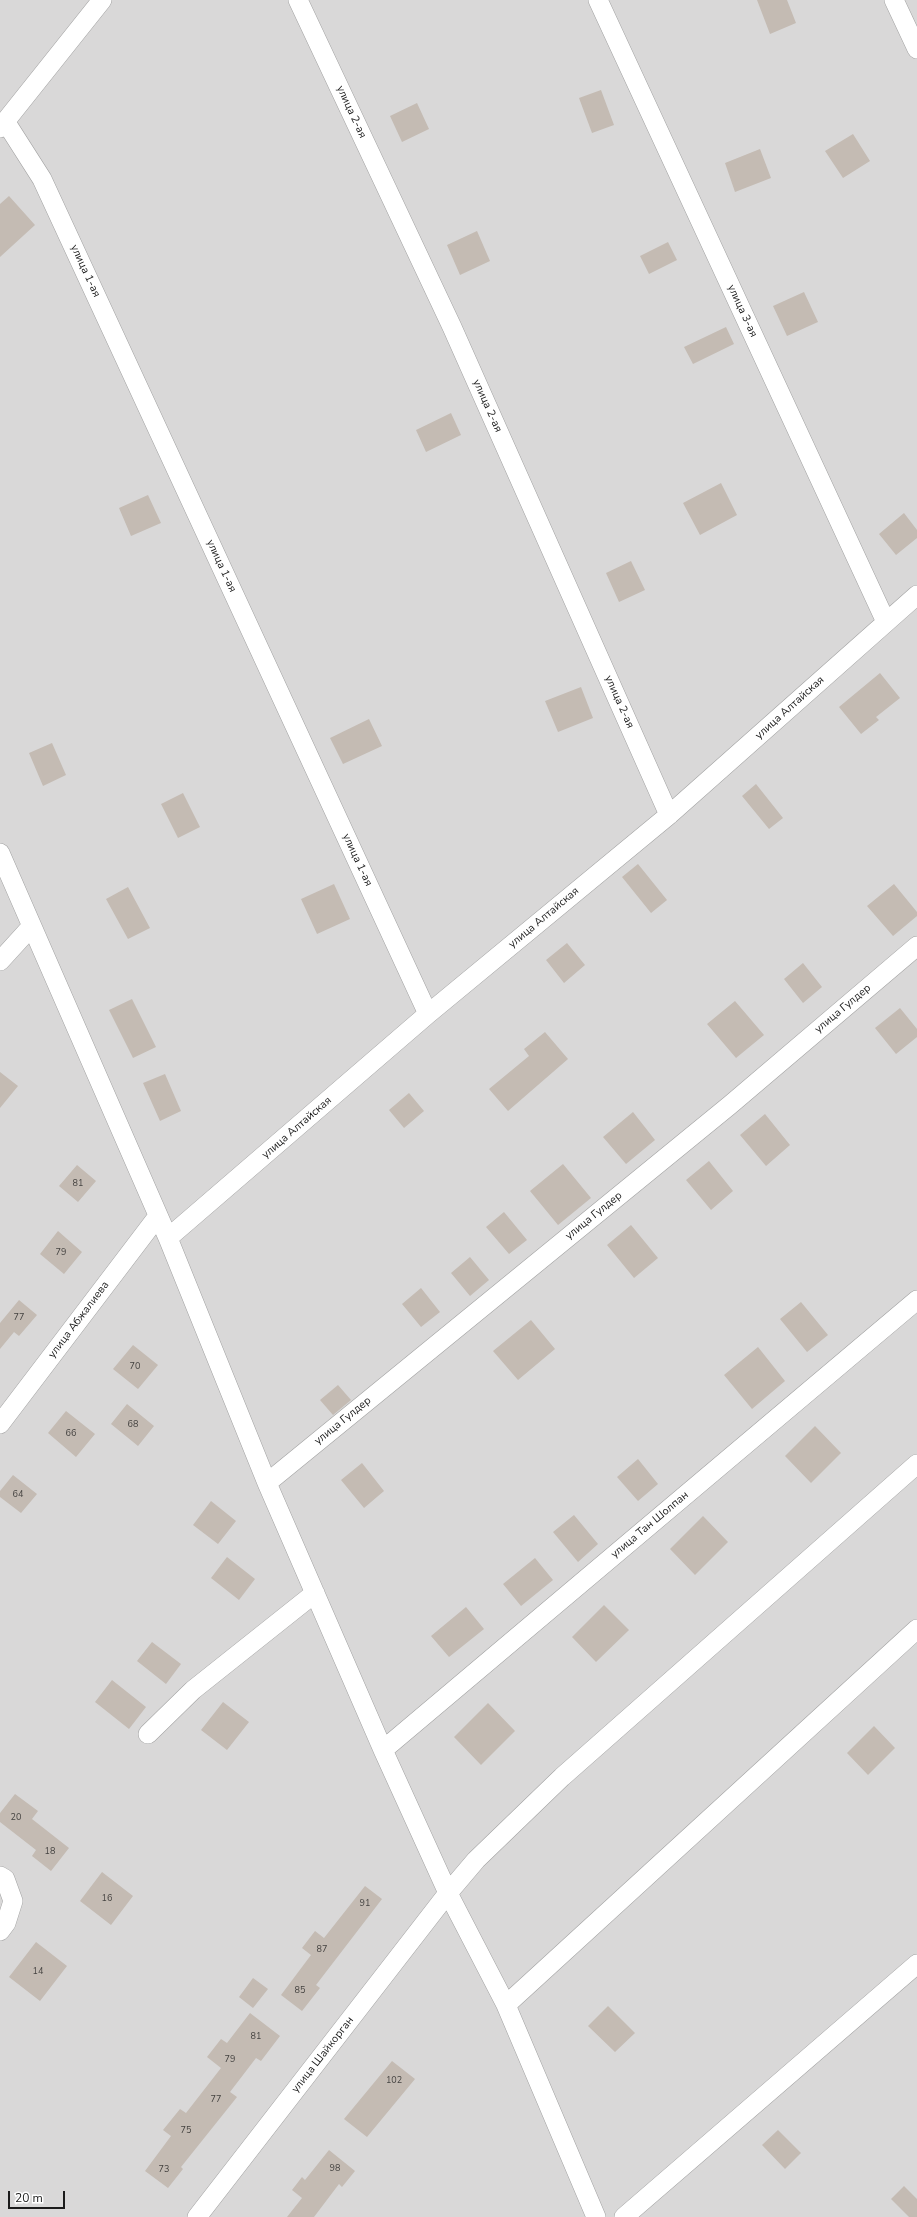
<!DOCTYPE html>
<html>
<head>
<meta charset="utf-8">
<style>
  body { margin:0 }
  #map { position:relative; width:917px; height:2217px; overflow:hidden; background:#ede9e0; font-family:"Nunito Sans",sans-serif }
  canvas { display:block }
  .scale { position:absolute; left:8px; top:2191px; width:57px; height:18px; box-sizing:border-box; border:2px solid #1b1b1b; border-top:0; padding-left:5px; font-size:12px; line-height:14px; white-space:nowrap; color:#1b1b1b; -webkit-text-stroke:3px #fff; paint-order:stroke }
</style>
</head>
<body>
<div id="map">
<canvas width="917" height="2217"></canvas>
<div class="scale">20 m</div>
</div>
<script>
const ctx = document.querySelector('canvas').getContext('2d');
ctx.lineJoin = 'round';
function fill(path, color) { ctx.fillStyle = color; ctx.fill(path, 'evenodd'); }
const shape = rows => new Path2D(rows.map(r => 'M' + r).join(''));
function stroke(path, color, width, dash) { ctx.strokeStyle = color; ctx.lineWidth = width; ctx.lineCap = dash ? 'butt' : 'round'; ctx.setLineDash(dash || []); ctx.stroke(path); }
function label(font, color, halo, rows, align = 'center') {
  ctx.font = font + ' "Nunito Sans",sans-serif'; ctx.lineWidth = 3; ctx.setLineDash([]); ctx.textBaseline = 'middle'; ctx.strokeStyle = halo; ctx.fillStyle = color; for (const [text, x, y, turn = 0] of rows) {
    ctx.save(); ctx.translate(x, y); ctx.rotate((+turn || 0) * Math.PI / 180); ctx.textAlign = isNaN(turn) ? turn : align; if (halo) ctx.strokeText(text, 0, 0); ctx.fillText(text, 0, 0); ctx.restore();
  }
}
const residential = shape([
  [0,0,917,0,917,2217,0,2217]
]);
const building = shape([
  [757,0,787,0,796,23,770,34],
  [601,90,614,125,592,133,579,98],
  [417,103,429,129,402,142,390,116],
  [853,134,870,161,843,178,825,151],
  [760,149,771,178,735,192,725,163],
  [9,196,35,225,0,257,0,204],
  [477,231,490,261,460,275,447,245],
  [668,242,677,260,649,274,640,256],
  [804,292,818,322,787,336,773,306],
  [726,327,734,344,693,364,684,347],
  [451,413,461,435,426,452,416,430],
  [721,483,737,515,700,535,683,503],
  [148,495,161,523,131,536,119,508],
  [904,513,917,530,917,538,896,555,879,534],
  [631,561,645,590,619,602,606,573],
  [880,673,900,698,876,717,879,720,861,734,839,707],
  [581,687,593,718,558,732,545,701],
  [369,719,382,746,343,764,330,738],
  [52,743,66,775,43,786,29,753],
  [756,784,783,818,769,829,742,796],
  [183,793,200,827,178,838,161,804],
  [638,864,667,900,651,913,622,877],
  [334,884,350,919,317,934,301,899],
  [894,884,917,912,917,916,893,936,867,906],
  [128,887,150,928,128,939,106,899],
  [567,943,585,965,564,983,546,960],
  [803,963,822,987,803,1003,784,979],
  [132,999,156,1047,133,1058,109,1010],
  [735,1001,764,1035,736,1058,707,1024],
  [900,1008,917,1029,917,1037,896,1054,875,1028],
  [545,1032,568,1059,508,1111,489,1089,529,1056,524,1049],
  [0,1072,18,1086,0,1108],
  [165,1074,181,1111,160,1121,143,1083],
  [409,1093,424,1111,404,1128,389,1110],
  [633,1112,655,1140,626,1164,603,1137],
  [765,1114,790,1145,766,1166,740,1135],
  [709,1161,733,1191,711,1210,686,1180],
  [563,1164,591,1198,558,1225,530,1191],
  [77,1165,96,1181,78,1202,59,1186],
  [504,1212,527,1240,509,1254,486,1227],
  [631,1225,658,1258,634,1278,607,1245],
  [58,1231,82,1252,64,1274,40,1254],
  [470,1257,489,1280,470,1296,451,1273],
  [421,1288,440,1312,421,1327,402,1304],
  [19,1300,37,1315,19,1336,14,1332,0,1349,0,1323],
  [801,1302,828,1335,807,1352,780,1319],
  [531,1320,555,1349,518,1380,493,1351],
  [133,1345,158,1365,138,1389,113,1369],
  [758,1347,785,1381,752,1409,724,1375],
  [338,1385,351,1400,333,1415,320,1400],
  [127,1404,154,1426,138,1446,111,1424],
  [66,1411,95,1434,76,1457,48,1433],
  [815,1426,841,1453,811,1483,785,1456],
  [638,1459,658,1484,638,1501,617,1477],
  [362,1463,384,1491,364,1508,341,1480],
  [13,1475,37,1494,21,1513,0,1497,0,1491],
  [211,1501,236,1521,218,1544,193,1525],
  [574,1515,598,1544,578,1562,553,1532],
  [703,1516,728,1542,695,1575,670,1549],
  [227,1557,255,1579,239,1600,211,1578],
  [535,1558,553,1580,521,1606,503,1584],
  [604,1605,629,1630,596,1662,572,1637],
  [466,1607,484,1629,449,1657,431,1636],
  [152,1642,181,1664,166,1684,137,1661],
  [112,1680,146,1707,129,1729,95,1702],
  [223,1702,249,1722,227,1750,201,1730],
  [488,1703,515,1731,481,1765,454,1737],
  [874,1726,895,1748,868,1775,847,1753],
  [15,1794,38,1811,32,1819,69,1848,51,1871,32,1856,36,1850,0,1822,0,1813],
  [102,1872,133,1896,111,1925,80,1901],
  [365,1886,382,1899,316,1985,320,1988,302,2011,281,1995,311,1955,302,1948,315,1931,324,1938],
  [36,1942,67,1966,40,2001,9,1977],
  [253,1978,268,1989,253,2008,239,1997],
  [608,2006,635,2033,615,2052,588,2026],
  [250,2013,280,2036,261,2061,256,2058,230,2092,237,2097,181,2167,183,2169,168,2188,145,2171,171,2136,163,2130,180,2109,186,2113,221,2068,207,2057,221,2039,227,2043],
  [392,2061,415,2079,367,2137,344,2119],
  [778,2130,801,2153,785,2169,762,2145],
  [329,2150,355,2171,342,2187,339,2184,314,2217,287,2217,302,2198,292,2190,302,2177,305,2180],
  [904,2186,917,2199,917,2217,909,2217,891,2199]
]);
const minor = shape([
  [298,0,452,327,669,815],
  [598,0,886,622],
  [894,0,917,49],
  [5,121,42,179,428,1014],
  [0,128,102,0],
  [0,853,168,1238,267,1483,383,1750,448,1893,506,2005,596,2217],
  [0,961,31,927],
  [168,1238,428,1014,669,815,917,595],
  [0,1424,158,1216],
  [267,1483,730,1105,917,946],
  [148,1734,193,1690,315,1593],
  [383,1750,917,1300],
  [0,1876,5,1879,13,1901,6,1923,0,1931],
  [506,2005,917,1629],
  [197,2217,448,1893,476,1860,562,1777,917,1464],
  [624,2217,917,1964]
]);
const numberNames = [
  ["81",78,1184],
  ["79",61,1253],
  ["77",19,1318],
  ["70",135,1367],
  ["68",133,1425],
  ["66",71,1434],
  ["64",18,1495],
  ["20",16,1818],
  ["18",50,1852],
  ["16",107,1899],
  ["91",365,1904],
  ["87",322,1950],
  ["14",38,1972],
  ["85",300,1991],
  ["81",256,2037],
  ["79",230,2060],
  ["102",394,2081],
  ["77",216,2100],
  ["75",186,2131],
  ["98",335,2169],
  ["73",164,2170]
];
const streetNames = [
  ["улица 2-ая",351,112,65],
  ["улица 1-ая",85,271,65],
  ["улица 3-ая",742,311,65],
  ["улица 2-ая",487,406,66],
  ["улица 1-ая",221,566,65],
  ["улица 2-ая",619,702,66],
  ["улица Алтайская",790,708,-42],
  ["улица 1-ая",357,860,65],
  ["улица Алтайская",544,918,-40],
  ["улица Гулдер",843,1009,-40],
  ["улица Алтайская",297,1128,-41],
  ["улица Гулдер",594,1216,-39],
  ["улица Абжалиева",79,1320,-53],
  ["улица Гулдер",343,1421,-39],
  ["улица Тан Шолпан",650,1525,-40],
  ["улица Шайкорган",323,2055,-52]
];
fill(residential, '#d9d8d8');
fill(building, '#c4bbb3');
stroke(minor, '#a2a2a2', 20);
stroke(minor, '#fff', 19);
label('9px', '#454341', null, numberNames);
label('11px', '#1b1b1b', '#fff', streetNames);
</script>
</body>
</html>
